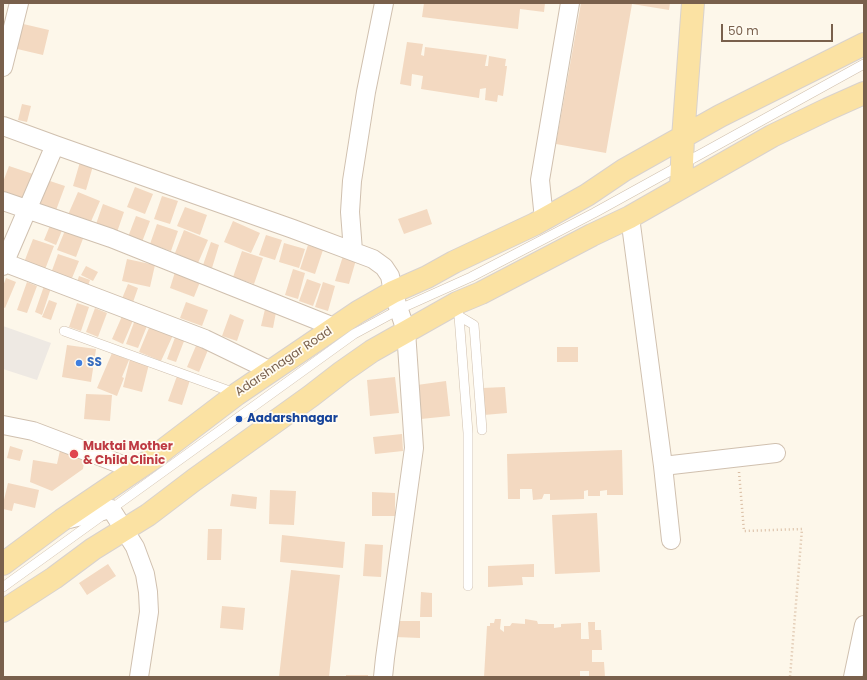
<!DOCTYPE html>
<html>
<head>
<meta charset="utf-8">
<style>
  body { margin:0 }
  #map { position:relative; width:867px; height:680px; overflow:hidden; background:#fdf7ea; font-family:Poppins,sans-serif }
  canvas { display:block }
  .frame { position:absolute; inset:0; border:4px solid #79604c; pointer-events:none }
  .scale { position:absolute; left:721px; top:24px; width:112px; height:18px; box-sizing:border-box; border:2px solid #79604c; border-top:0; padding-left:5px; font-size:12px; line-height:14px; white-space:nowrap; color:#79604c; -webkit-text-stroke:3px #fffbf1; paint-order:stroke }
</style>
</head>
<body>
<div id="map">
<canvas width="867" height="680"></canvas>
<div class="frame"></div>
<div class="scale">50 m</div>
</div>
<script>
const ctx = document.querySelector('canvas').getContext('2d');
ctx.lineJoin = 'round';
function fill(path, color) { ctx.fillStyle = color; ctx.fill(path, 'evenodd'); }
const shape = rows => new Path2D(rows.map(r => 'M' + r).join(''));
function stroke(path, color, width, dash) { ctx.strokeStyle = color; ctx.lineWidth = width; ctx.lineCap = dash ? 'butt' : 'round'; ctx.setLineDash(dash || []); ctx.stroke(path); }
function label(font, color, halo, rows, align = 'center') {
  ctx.font = font + ' Poppins,sans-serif'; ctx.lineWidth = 3.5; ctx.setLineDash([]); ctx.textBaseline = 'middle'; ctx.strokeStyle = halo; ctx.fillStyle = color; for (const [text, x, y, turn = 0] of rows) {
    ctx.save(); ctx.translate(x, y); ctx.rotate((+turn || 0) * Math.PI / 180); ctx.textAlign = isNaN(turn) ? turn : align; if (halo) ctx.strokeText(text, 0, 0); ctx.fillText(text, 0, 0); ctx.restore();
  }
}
const industrial = shape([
  [3,326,51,343,37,380,3,369]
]);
const building = shape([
  [424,3,545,3,544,12,520,9,518,29,422,17],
  [581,3,670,3,669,10,632,4,606,153,556,144],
  [19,23,49,30,43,55,13,48],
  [407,42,423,44,421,55,424,56,425,47,487,55,485,66,488,66,489,56,506,59,505,66,507,66,503,96,498,95,497,102,485,100,486,88,480,89,479,98,421,89,423,76,412,74,411,86,400,84],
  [22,104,31,106,27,122,18,120],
  [80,162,93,166,86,190,73,186],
  [9,166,36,175,27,203,3,195,3,182],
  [47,180,65,186,55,213,37,207],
  [135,187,153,194,145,214,127,207],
  [78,192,100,201,89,226,67,217],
  [162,196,178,201,170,224,154,219],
  [103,204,124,212,116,235,95,227],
  [185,207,207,215,200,235,177,226],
  [427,209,432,224,404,234,398,219],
  [136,216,150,221,142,242,128,237],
  [233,221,260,233,251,253,224,242],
  [51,223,63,228,56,245,44,240],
  [157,224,178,231,171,251,150,244],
  [66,228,84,236,76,257,57,250],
  [184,230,208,240,198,263,175,253],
  [266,235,282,240,275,260,259,255],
  [33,239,54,246,44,272,23,265],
  [211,242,219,245,212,268,203,265],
  [284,243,305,249,299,268,279,262],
  [308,245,323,250,315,274,300,269],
  [242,251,263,258,254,284,233,277],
  [58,254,79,261,70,283,50,276],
  [343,256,356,260,349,284,335,281],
  [127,259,155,265,150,287,122,281],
  [86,266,98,272,93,281,81,275],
  [293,269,305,273,298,299,285,295],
  [175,272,200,282,194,297,170,288],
  [79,276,90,280,86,292,75,288],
  [6,278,16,282,5,308,3,307,3,286],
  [307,279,321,284,313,306,299,301],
  [27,282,37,286,27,313,17,310],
  [323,282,335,286,328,311,315,307],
  [128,284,138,288,132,305,121,301],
  [44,286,51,288,42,315,35,312],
  [49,300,57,303,51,320,42,317],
  [186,302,208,310,202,326,180,318],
  [77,303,89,307,81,331,69,327],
  [266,305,277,307,273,328,261,326],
  [95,308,107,313,98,337,86,332],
  [123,314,134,318,123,344,112,339],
  [230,314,244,320,237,341,222,336],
  [136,317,149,321,138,348,126,344],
  [151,323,174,333,161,361,139,352],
  [177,332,186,336,176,362,167,359],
  [198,341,210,345,199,372,187,367],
  [67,345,96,349,91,382,62,377],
  [557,347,578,347,578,362,557,362],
  [112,353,129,360,122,377,124,378,117,396,97,388],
  [130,359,149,364,142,392,123,387],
  [177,376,190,380,182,405,168,401],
  [395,377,399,413,370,416,367,380],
  [446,381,450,416,421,419,417,385],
  [505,387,507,413,484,415,482,388],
  [86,394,112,395,110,421,84,419],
  [402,434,403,451,375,454,373,437],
  [10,446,23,450,20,461,7,458],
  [61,446,85,456,83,469,52,491,30,482,33,460,57,464],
  [622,450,623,495,607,495,607,490,600,491,600,496,588,496,588,490,584,491,584,499,550,500,550,494,544,494,542,499,533,500,532,489,520,489,520,499,508,499,507,454],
  [8,483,39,490,35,508,14,503,12,511,3,509,3,504],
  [270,490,296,491,294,525,269,524],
  [372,492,395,493,395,516,372,516],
  [232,494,257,497,256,509,230,506],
  [597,513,600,572,555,574,552,515],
  [208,529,222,529,221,560,207,560],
  [282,535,345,542,343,568,280,562],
  [365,544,383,545,381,577,363,576],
  [108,564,116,576,87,595,79,583],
  [534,564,534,577,522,577,523,585,488,587,488,566],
  [291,570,340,575,329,677,279,677],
  [421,592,432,593,432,617,420,617],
  [222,606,245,608,243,630,220,628],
  [495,619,501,619,500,629,504,632,504,626,510,626,512,623,525,624,525,619,537,621,538,624,554,624,554,628,561,627,561,624,581,623,581,639,589,639,588,622,595,622,595,630,601,630,602,650,592,650,592,662,604,662,605,677,589,677,589,671,580,671,580,677,484,677,487,626,490,626,490,623,494,623],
  [395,621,420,621,420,638,395,637],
  [346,675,368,675,368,677,346,677]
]);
const path = shape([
  [739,472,744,531,802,529,790,677]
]);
const service = shape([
  [457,303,459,316,468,433,468,586],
  [459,316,474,325,482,430],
  [64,331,235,393],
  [3,587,157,476,354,334,402,308,471,277,594,213,864,64]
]);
const minor = shape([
  [3,67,19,3],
  [3,126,55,145,293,229,373,259,384,267,390,276,393,292,406,331,414,448,385,658,383,677],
  [3,201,111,238,334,327],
  [630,217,663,466,671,540],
  [544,219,540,180,570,3],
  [353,251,350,212,352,181,366,92,384,3],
  [3,262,205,339,271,371],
  [3,266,55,145],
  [3,425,33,431,136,470],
  [663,466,776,453],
  [69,519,111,509,135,547,145,574,148,592,149,612,139,677],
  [853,677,864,625]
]);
const primary = shape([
  [681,188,683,138,693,3],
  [3,564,62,520,155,457,166,448,237,394,358,312,393,292,427,277,454,262,535,224,587,195,624,170,720,116,864,44],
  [3,611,54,578,93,549,148,515,194,480,311,396,342,372,372,351,457,303,481,293,592,235,630,217,772,136,828,109,864,93]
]);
const markers = [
  [79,363,4,"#3f7fe0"],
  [239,419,4,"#1a4fb4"],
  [74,454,5,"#e0444e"]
];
const streetNames = [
  ["Adarshnagar Road",284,362,-34]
];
const shopNames = [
  ["SS",87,363]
];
const transitNames = [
  ["Aadarshnagar",247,419]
];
const healthNames = [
  ["Muktai Mother",83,447],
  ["& Child Clinic",83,461]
];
fill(industrial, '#eee9e3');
fill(building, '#f3d9c1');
stroke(service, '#d0c0af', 10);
stroke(minor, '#d0c0af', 20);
stroke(primary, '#d9d2cd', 24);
stroke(path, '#d9bda3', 2.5, [1, 3]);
stroke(service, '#fff', 9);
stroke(minor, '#fff', 18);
stroke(primary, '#fbe2a3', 22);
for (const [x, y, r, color] of markers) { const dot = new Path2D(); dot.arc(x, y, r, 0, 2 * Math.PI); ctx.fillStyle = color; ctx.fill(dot); stroke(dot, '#fffbf1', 1.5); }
label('12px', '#79604c', '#fffbf1', streetNames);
label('bold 12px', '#366cbe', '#fffbf1', shopNames, 'left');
label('bold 12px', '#164399', '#fffbf1', transitNames, 'left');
label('bold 12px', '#be3a42', '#fffbf1', healthNames, 'left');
</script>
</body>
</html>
